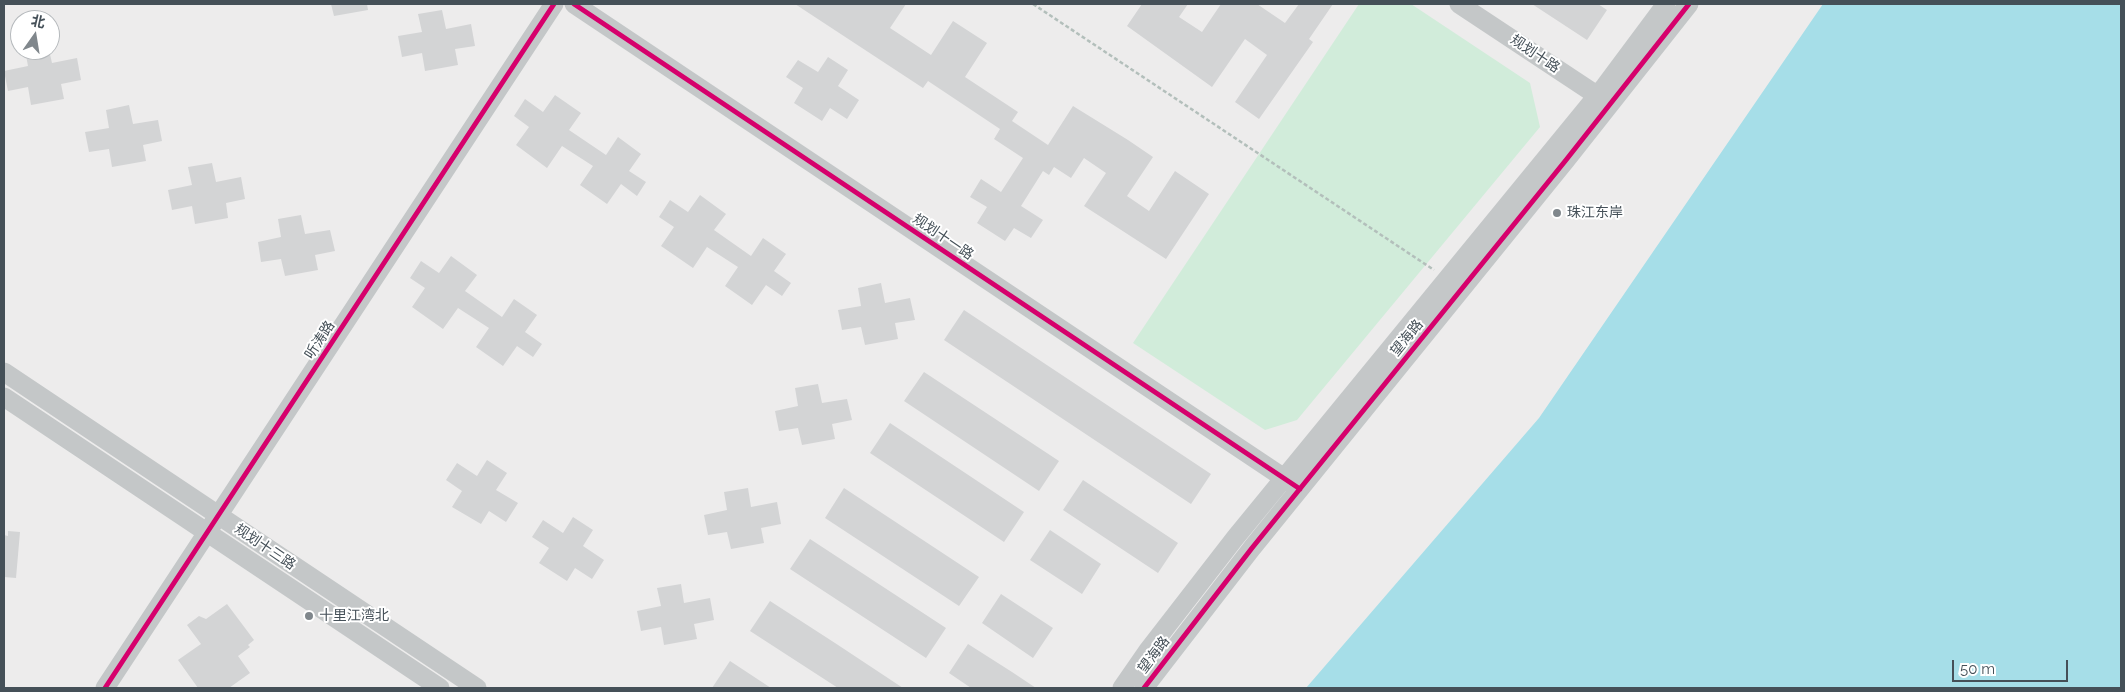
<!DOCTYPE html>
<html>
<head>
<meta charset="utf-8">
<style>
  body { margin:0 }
  #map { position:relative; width:2125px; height:692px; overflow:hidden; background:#edecec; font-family:Raleway,"Noto Sans SC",sans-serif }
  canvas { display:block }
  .frame { position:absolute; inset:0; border:5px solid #455058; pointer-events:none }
  .north { position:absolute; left:10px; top:10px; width:50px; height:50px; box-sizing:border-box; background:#fff; border:1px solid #b5b9bc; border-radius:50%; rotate:13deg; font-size:14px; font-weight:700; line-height:20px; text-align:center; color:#455058 }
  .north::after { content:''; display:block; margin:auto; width:18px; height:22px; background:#80878c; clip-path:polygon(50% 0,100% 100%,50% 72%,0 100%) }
  .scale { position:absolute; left:1952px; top:660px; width:116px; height:22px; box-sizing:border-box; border:2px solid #455058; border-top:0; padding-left:6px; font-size:15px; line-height:18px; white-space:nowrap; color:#455058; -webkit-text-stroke:4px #fff; paint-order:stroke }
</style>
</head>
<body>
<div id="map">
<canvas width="2125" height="692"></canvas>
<div class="frame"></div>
<div class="north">北</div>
<div class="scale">50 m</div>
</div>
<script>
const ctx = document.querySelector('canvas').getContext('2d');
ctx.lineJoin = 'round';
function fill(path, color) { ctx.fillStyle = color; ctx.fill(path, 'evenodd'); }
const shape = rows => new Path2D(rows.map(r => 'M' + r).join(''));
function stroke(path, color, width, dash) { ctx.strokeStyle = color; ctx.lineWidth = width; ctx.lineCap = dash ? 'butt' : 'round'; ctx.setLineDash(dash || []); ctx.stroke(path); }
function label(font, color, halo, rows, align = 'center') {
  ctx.font = font + ' Raleway,"Noto Sans SC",sans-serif'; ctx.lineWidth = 4; ctx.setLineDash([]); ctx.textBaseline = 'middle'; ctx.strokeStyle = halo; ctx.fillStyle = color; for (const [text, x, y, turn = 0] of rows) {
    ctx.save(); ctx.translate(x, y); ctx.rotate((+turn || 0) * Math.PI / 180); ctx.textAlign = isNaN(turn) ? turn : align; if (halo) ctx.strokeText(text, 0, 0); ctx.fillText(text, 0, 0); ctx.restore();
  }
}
const green = shape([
  [1359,4,1411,4,1530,83,1540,127,1297,420,1265,430,1133,343]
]);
const water = shape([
  [1823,4,2121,4,2121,688,1306,688,1539,418]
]);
const building = shape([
  [331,4,367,4,368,10,334,16],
  [795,4,906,4,890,28,931,55,953,21,987,43,965,77,1018,112,1012,121,1048,145,1073,106,1128,140,1153,157,1127,196,1149,211,1175,171,1209,194,1166,259,1084,206,1106,173,1084,158,1071,178,1054,167,1049,175,1043,171,1021,206,1043,220,1031,238,1014,228,1005,241,977,223,987,207,970,197,981,179,1001,192,1023,158,994,139,1000,129,928,81,923,88],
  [1142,4,1188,4,1179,17,1202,32,1221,4,1257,4,1285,23,1299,4,1333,4,1309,39,1313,42,1259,119,1235,102,1267,55,1245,39,1212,87,1127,26],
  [1532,4,1598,4,1607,10,1587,40],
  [442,10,446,29,471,24,475,46,455,49,458,65,425,71,422,53,402,57,398,36,422,32,418,14],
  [25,50,49,50,52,63,77,58,81,80,61,84,64,99,31,105,28,87,8,91,4,71,28,66],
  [828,57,848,70,838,86,859,100,847,119,830,108,822,121,794,103,803,88,786,77,798,60,818,72],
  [555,95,581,113,569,130,606,155,618,137,641,154,629,171,646,182,637,196,621,184,607,204,580,185,593,166,562,146,547,168,516,145,529,127,514,116,525,99,543,112],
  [129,105,133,124,158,120,162,141,143,145,146,161,112,167,109,149,89,152,85,132,109,128,106,110],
  [212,163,216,182,241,177,245,199,226,203,228,218,195,224,192,206,172,210,168,190,192,185,188,167],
  [700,195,726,214,714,230,751,256,763,238,786,254,774,271,791,283,782,296,766,285,752,305,725,286,738,267,707,247,693,268,661,246,674,227,659,217,670,200,688,212],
  [301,215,305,234,330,230,335,251,315,255,318,270,285,276,281,259,261,262,258,242,281,237,278,219],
  [451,256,477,275,465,291,502,317,514,299,537,315,525,332,542,344,533,357,517,346,503,366,476,347,489,328,458,308,443,329,412,307,425,288,410,278,421,261,439,273],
  [881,283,885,303,910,298,915,320,895,323,898,339,865,345,861,327,842,330,838,310,861,306,858,288],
  [964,310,1211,474,1191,504,944,340],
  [924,372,1059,461,1039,491,904,401],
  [818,384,822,403,847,399,852,420,832,424,835,439,802,445,798,428,779,431,775,411,798,406,795,388],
  [890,423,1024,512,1004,542,870,453],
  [487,460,507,473,496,490,518,503,506,522,489,511,481,524,452,507,462,491,446,480,457,463,477,476],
  [1083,480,1178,543,1158,573,1063,510],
  [748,488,751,507,777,502,781,524,761,528,764,543,731,549,727,532,708,535,704,515,727,510,724,492],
  [844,488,979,577,959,606,825,518],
  [573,517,593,530,583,546,604,560,592,579,575,568,567,581,539,563,549,548,532,537,543,520,563,533],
  [1050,530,1101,564,1082,594,1030,560],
  [8,531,20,532,16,578,4,577,4,535,8,536],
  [810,539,946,628,926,658,790,569],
  [681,584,684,603,710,598,714,620,694,624,697,639,664,645,661,627,641,631,637,611,661,606,657,588],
  [1001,594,1053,628,1033,658,982,623],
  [770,601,835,643,903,688,838,688,750,631],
  [227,604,254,640,248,645,250,647,238,656,250,673,229,688,198,688,178,660,201,644,187,625,199,616,206,619],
  [968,644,1012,672,1036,688,971,688,949,673],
  [730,661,771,688,712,688]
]);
const path = shape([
  [1033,4,1434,270]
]);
const street = shape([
  [574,4,1293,484],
  [1459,4,1607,102],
  [4,372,477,688],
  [4,397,440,688],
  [105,688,554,4],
  [1122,688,1149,649,1235,538,1605,86,1666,4],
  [1144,688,1252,548,1566,160,1689,4]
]);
const cycleway = shape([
  [574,4,1300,489],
  [105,688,554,4],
  [1144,688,1252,548,1566,160,1689,4]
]);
const markers = [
  [1557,213,5,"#80878c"],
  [309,616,5,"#80878c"]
];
const streetNames = [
  ["规划十路",1535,54,34],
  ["规划十一路",943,237,34],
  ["望海路",1407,338,-51],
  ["听涛路",320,340,-57],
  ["规划十三路",265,547,34],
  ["望海路",1154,655,-53]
];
const poiNames = [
  ["珠江东岸",1567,213],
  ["十里江湾北",319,616]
];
fill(green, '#d1ecda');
fill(water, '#a6dee8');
fill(building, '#d3d4d5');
stroke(path, '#b3bfbb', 2.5, [4, 2.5]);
stroke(street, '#c4c7c8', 19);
stroke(cycleway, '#d6006c', 5);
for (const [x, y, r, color] of markers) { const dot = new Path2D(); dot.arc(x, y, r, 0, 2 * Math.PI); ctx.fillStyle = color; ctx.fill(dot); stroke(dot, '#fff', 2); }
label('14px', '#455058', '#fff', streetNames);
label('14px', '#455058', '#fff', poiNames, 'left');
</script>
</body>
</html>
